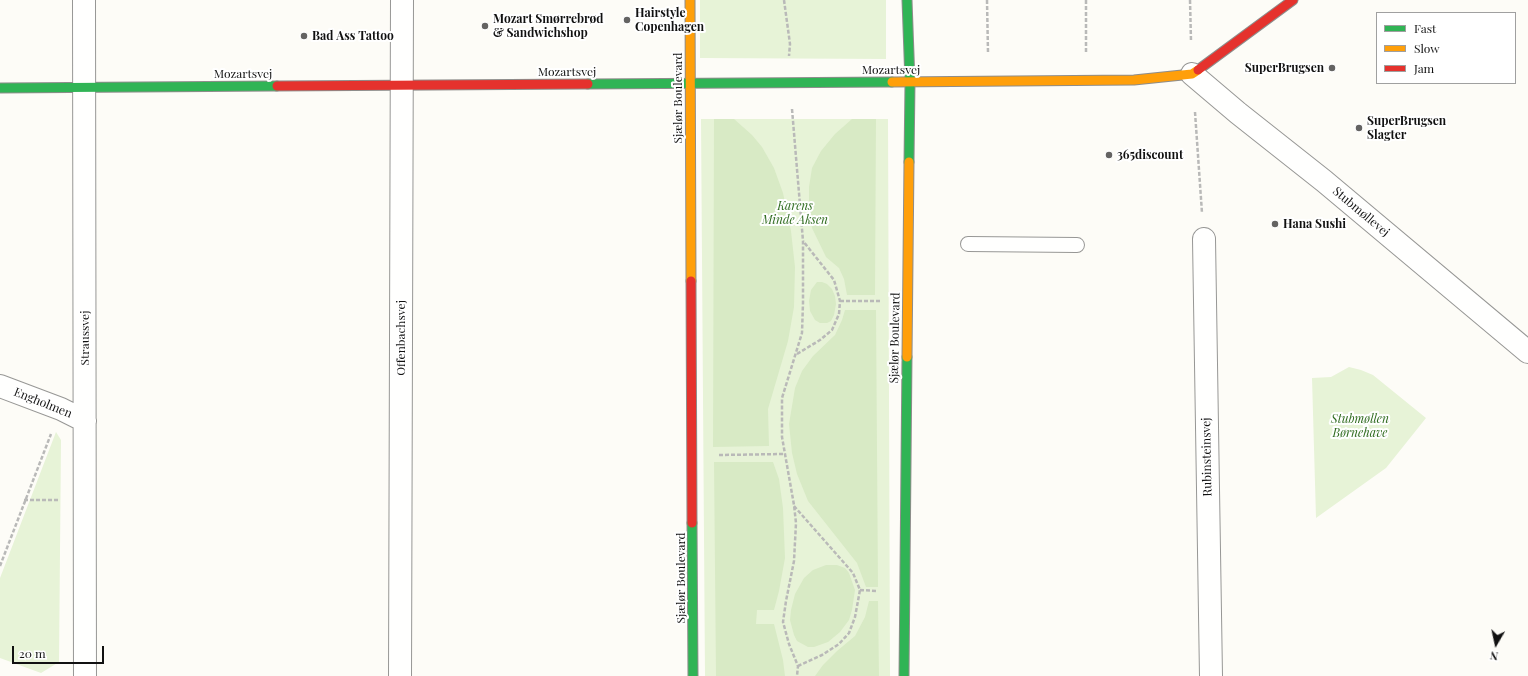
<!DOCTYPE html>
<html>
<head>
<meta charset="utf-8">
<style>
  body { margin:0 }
  #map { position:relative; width:1528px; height:676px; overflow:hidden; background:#fdfcf7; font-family:"Playfair Display",serif }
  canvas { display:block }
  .legend { position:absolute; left:1376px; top:12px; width:140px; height:72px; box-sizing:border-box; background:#fff; border:1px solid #a0a0a0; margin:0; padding:5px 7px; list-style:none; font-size:12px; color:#111 }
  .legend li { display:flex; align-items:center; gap:8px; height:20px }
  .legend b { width:20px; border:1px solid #a0a0a0 }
  .north { position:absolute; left:1476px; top:624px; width:40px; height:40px; -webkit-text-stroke:3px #fff; paint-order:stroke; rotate:189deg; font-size:11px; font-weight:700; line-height:16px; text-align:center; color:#111 }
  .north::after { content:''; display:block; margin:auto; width:14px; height:18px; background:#111; clip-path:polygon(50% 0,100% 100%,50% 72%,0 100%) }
  .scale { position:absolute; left:12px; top:646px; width:92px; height:18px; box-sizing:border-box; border:2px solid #111; border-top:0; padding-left:5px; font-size:12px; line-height:14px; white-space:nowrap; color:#111; -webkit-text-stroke:3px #fff; paint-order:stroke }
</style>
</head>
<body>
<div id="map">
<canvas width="1528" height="676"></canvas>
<ul class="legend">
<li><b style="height:5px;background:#30b455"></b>Fast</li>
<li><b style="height:5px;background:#ff9f0a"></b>Slow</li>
<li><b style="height:5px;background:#e5322d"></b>Jam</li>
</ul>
<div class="north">N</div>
<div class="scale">20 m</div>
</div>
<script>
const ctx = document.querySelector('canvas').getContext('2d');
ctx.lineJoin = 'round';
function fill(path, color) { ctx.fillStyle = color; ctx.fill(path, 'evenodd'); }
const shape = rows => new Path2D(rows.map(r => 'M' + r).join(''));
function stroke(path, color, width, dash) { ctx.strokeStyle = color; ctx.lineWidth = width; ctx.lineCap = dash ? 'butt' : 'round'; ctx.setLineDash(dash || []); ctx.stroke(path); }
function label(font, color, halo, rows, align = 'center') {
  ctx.font = font + ' "Playfair Display",serif'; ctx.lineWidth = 4; ctx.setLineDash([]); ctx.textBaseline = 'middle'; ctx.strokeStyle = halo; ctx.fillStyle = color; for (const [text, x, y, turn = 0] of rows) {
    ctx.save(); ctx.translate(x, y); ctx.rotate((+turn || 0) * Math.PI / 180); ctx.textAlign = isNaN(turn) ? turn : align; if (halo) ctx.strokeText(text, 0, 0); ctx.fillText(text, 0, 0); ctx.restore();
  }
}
const green = shape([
  [700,0,886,0,886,59,700,58],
  [701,119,888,119,890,676,705,676],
  [1349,367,1361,370,1373,375,1426,418,1386,468,1316,518,1312,378,1331,377],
  [56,432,61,440,59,662,41,673,0,658,0,578]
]);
const forest = shape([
  [714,119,734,119,752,135,762,147,774,168,783,193,791,231,795,267,794,307,788,341,768,409,769,446,713,447],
  [852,119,876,119,875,295,847,295,844,279,839,268,826,257,812,228,809,210,809,187,812,168,821,151,835,134],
  [817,282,822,282,827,284,832,289,835,296,836,304,834,315,831,321,827,323,820,323,815,320,810,311,809,301,811,290],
  [845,310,876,310,878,587,866,587,857,563,808,501,797,474,792,453,789,424,795,388,802,371,813,356,835,335,842,320],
  [714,462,773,462,779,479,783,508,785,558,779,591,774,610,757,610,756,624,774,624,783,660,785,676,716,676],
  [826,565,837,565,845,568,849,573,855,590,852,610,849,620,840,632,828,642,814,647,808,647,797,641,794,635,790,620,791,610,795,594,804,578,813,570],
  [869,601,878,601,879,676,815,676,823,665,837,651,855,636,865,617]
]);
const path = shape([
  [784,0,790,44,789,56],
  [987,0,988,53],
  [1086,0,1086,53],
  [1190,0,1191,41],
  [792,109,803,241,803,303,802,333,782,398,782,437,794,505,796,523,794,561,786,601,783,622,789,644,798,666,797,676],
  [1195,112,1202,213],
  [840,301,881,301],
  [797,354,820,340,832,330,839,314,840,301,834,280,803,241],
  [719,455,785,454],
  [24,500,59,500],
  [794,506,853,573,860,590,855,617,849,633,839,644,822,655,798,666],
  [0,566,51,434],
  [860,590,877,591]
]);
const lane = shape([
  [968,244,1077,245]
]);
const street = shape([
  [84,0,85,676],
  [1192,74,1238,113,1324,181,1528,352],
  [1204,239,1211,676],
  [0,386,61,409,85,421],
  [400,676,402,0]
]);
const fast = shape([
  [907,0,910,82,909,162],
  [588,84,892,82],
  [0,88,277,86],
  [692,523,693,676],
  [904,676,907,357]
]);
const slow = shape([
  [690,0,691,281],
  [892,82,1134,80,1192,74,1198,70],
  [907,357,909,162]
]);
const jam = shape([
  [1198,70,1293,0],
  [277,86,588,84],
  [691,281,692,523]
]);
const markers = [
  [627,20,4,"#646362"],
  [485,26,4,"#646362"],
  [304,36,4,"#646362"],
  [1332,68,4,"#646362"],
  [1359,128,4,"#646362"],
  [1109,155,4,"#646362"],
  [1275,224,4,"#646362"]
];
const poiNames = [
  ["Hairstyle",635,13],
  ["Copenhagen",635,27],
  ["Mozart Smørrebrød",493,19],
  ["& Sandwichshop",493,33],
  ["Bad Ass Tattoo",312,36],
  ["SuperBrugsen",1324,68,"right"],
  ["SuperBrugsen",1367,121],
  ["Slagter",1367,135],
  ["365discount",1117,155],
  ["Hana Sushi",1283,224]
];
const streetNames = [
  ["Mozartsvej",891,70],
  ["Mozartsvej",567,72],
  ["Mozartsvej",243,74],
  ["Sjælør Boulevard",678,98,-90],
  ["Stubmøllevej",1361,212,40],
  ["Straussvej",85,338,-90],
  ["Offenbachsvej",401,338,-90],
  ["Sjælør Boulevard",895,338,-89],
  ["Engholmen",43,403,22],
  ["Rubinsteinsvej",1207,457,-91],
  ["Sjælør Boulevard",681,578,-90]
];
const parkNames = [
  ["Karens",795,206],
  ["Minde Aksen",795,220],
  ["Stubmøllen",1360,419],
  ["Børnehave",1360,433]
];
fill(green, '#e7f3d7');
fill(forest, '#d8eac5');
stroke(lane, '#979795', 16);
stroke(street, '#979795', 24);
stroke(fast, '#8e8d8b', 11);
stroke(slow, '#8e8d8b', 11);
stroke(jam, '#8e8d8b', 11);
stroke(path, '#b9b9b8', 2.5, [4, 2]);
stroke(lane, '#fffffe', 14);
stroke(street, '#fffffe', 22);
stroke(fast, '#30b455', 9);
stroke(slow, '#ff9f0a', 9);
stroke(jam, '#e5322d', 9);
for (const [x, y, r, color] of markers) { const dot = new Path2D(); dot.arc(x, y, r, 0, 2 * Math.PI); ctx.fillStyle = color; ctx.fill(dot); stroke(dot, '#fff', 1.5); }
label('bold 12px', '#111', '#fff', poiNames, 'left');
label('12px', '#111', '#fff', streetNames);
label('italic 12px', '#2f6b1f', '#fff', parkNames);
</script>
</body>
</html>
